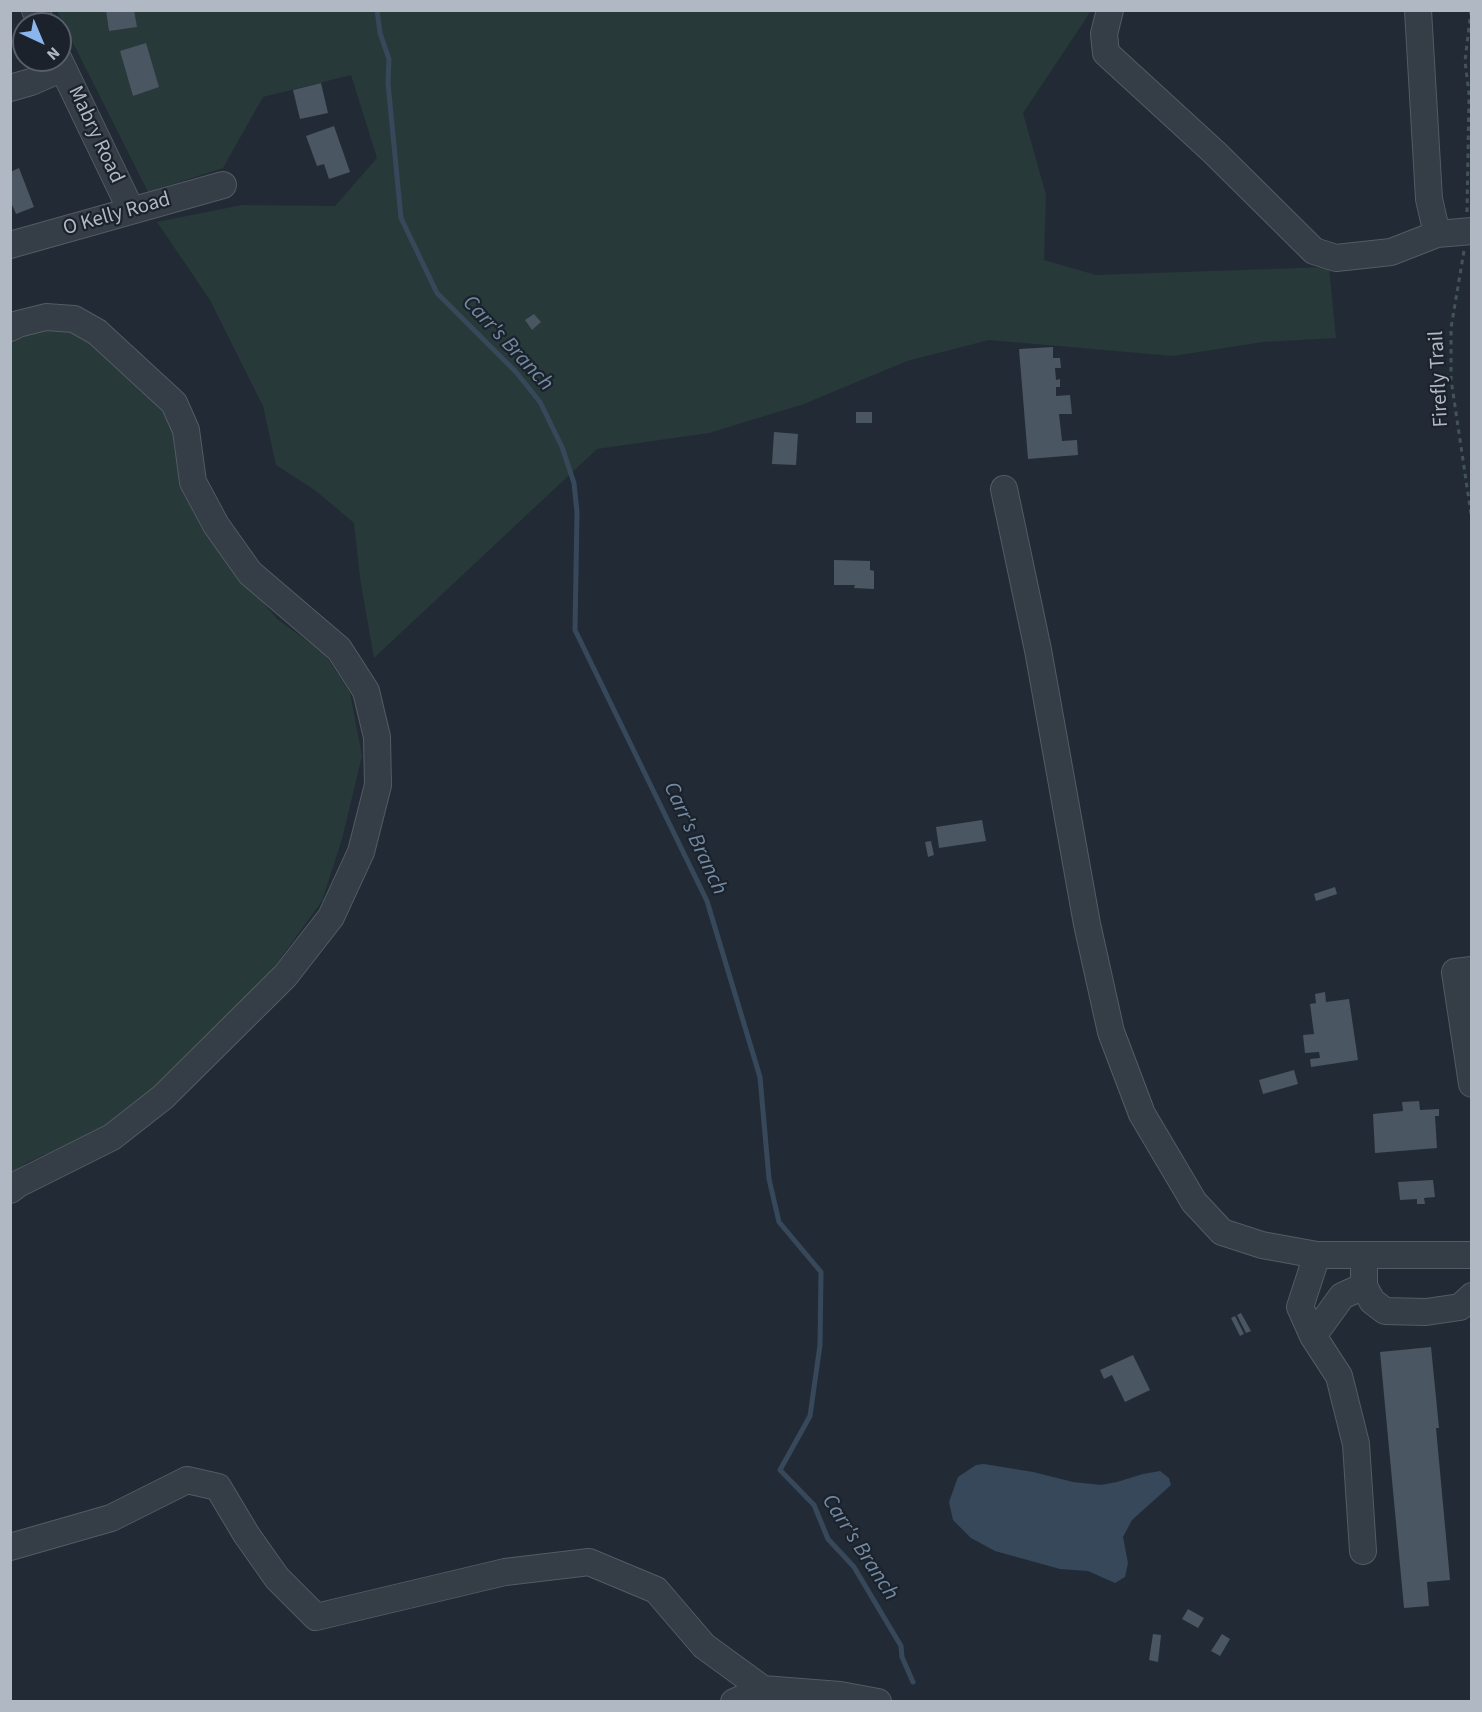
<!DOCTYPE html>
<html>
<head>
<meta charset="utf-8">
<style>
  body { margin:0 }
  #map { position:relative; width:1482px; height:1712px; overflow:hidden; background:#222b35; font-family:"Source Sans 3",sans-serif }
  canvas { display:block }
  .frame { position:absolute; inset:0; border:12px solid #b0b8c3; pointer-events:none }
  .north { position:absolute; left:12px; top:12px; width:60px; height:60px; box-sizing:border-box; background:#1b222b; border:2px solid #575e68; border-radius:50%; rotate:136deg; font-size:16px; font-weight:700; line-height:24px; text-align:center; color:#b0b8c3 }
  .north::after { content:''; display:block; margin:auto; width:21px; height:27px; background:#8ab6ed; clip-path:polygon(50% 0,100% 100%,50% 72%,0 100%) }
</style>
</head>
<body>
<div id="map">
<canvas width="1482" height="1712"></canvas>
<div class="frame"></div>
<div class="north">N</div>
</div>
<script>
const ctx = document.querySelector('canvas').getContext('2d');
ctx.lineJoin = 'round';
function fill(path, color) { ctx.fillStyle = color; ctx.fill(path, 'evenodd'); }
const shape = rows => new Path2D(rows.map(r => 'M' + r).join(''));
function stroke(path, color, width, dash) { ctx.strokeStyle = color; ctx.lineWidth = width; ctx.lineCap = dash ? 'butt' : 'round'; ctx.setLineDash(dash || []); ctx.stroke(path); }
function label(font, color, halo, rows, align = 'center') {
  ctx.font = font + ' "Source Sans 3",sans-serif'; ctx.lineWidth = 4.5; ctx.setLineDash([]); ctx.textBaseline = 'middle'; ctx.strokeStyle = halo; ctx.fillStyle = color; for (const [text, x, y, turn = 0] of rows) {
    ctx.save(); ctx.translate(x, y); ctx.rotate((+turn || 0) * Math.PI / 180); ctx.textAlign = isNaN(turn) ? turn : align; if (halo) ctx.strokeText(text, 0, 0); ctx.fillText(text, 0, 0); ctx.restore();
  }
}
const green = shape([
  [57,11,1091,11,1023,113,1046,195,1044,260,1096,275,1329,267,1336,338,1263,342,1173,356,989,340,907,361,804,404,709,433,597,449,374,658,360,578,354,523,316,491,276,465,263,406,210,300,157,222,242,205,335,206,377,158,351,75,263,97,223,168,148,192],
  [31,325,74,327,163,398,224,556,277,619,324,653,350,693,362,756,342,839,322,901,272,970,219,1032,118,1122,28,1162,11,1174,10,334]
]);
const water = shape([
  [984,1464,1033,1472,1073,1482,1101,1485,1117,1482,1143,1474,1160,1471,1169,1478,1171,1485,1132,1520,1123,1537,1128,1563,1125,1577,1115,1583,1088,1571,1060,1569,995,1551,971,1538,953,1520,949,1502,958,1477,976,1465]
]);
const stream = shape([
  [377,10,380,33,389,59,388,83,401,218,437,293,516,372,540,402,562,447,574,483,577,512,575,630,707,901,760,1077,769,1179,779,1222,821,1272,820,1345,810,1416,780,1470,814,1505,828,1539,854,1567,901,1646,902,1657,913,1682]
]);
const building = shape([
  [106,10,134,10,137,27,109,31],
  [146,43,159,87,133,96,120,51],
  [321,83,328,113,300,119,293,90],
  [334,126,350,172,329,179,324,164,317,166,306,136],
  [19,168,34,207,16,214,10,200,10,172],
  [534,314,541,322,532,330,525,320],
  [1053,347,1053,358,1060,358,1061,368,1055,368,1056,380,1060,379,1060,387,1056,387,1056,396,1070,395,1072,414,1059,414,1062,441,1077,440,1078,455,1028,459,1019,349],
  [856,412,872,412,872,423,856,423],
  [774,432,798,434,796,465,772,464],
  [834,560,870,561,870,570,874,571,874,589,854,588,855,585,834,585],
  [982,820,986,841,939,848,936,827],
  [931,841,934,855,928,857,925,842],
  [1335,887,1337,894,1316,901,1314,894],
  [1325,992,1326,1002,1349,999,1358,1060,1311,1067,1310,1059,1320,1058,1319,1052,1305,1053,1303,1035,1314,1034,1310,1004,1316,1003,1315,994],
  [1294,1070,1298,1084,1263,1094,1259,1080],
  [1419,1101,1420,1110,1439,1109,1439,1116,1435,1116,1437,1148,1375,1153,1373,1114,1403,1111,1402,1102],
  [1433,1180,1435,1197,1424,1198,1425,1204,1417,1204,1417,1199,1400,1200,1398,1182],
  [1241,1313,1251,1331,1246,1333,1237,1315],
  [1235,1316,1244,1334,1240,1336,1231,1318],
  [1431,1347,1439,1428,1436,1428,1450,1580,1427,1582,1429,1606,1404,1608,1380,1352],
  [1133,1355,1150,1390,1125,1402,1112,1375,1104,1379,1100,1370],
  [1188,1609,1204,1618,1198,1628,1182,1619],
  [1153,1634,1161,1635,1158,1662,1149,1660],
  [1222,1634,1230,1639,1220,1656,1211,1651]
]);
const path = shape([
  [1467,212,1469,94,1465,61,1471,10],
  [1464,251,1451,328,1451,379,1472,521]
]);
const minor = shape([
  [35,10,42,24],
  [1110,10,1104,34,1106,53,1214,152,1314,251,1336,258,1391,252,1437,234,1472,231],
  [1418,10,1429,199,1437,234],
  [59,60,131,210],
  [10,88,31,82,63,68],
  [10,245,223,185],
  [10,328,18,324,46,317,74,319,97,332,174,403,186,430,193,482,216,525,250,573,339,649,366,691,377,737,378,785,361,852,331,917,285,976,163,1097,112,1137,18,1184,10,1190],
  [1004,489,1038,650,1087,924,1111,1032,1142,1114,1194,1202,1222,1232,1262,1245,1317,1255,1472,1255],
  [1472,970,1455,972,1472,1084],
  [1364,1270,1364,1286,1372,1301,1385,1311,1426,1312,1460,1307,1472,1296],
  [1313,1336,1300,1307,1317,1255],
  [10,1547,111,1518,187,1480,218,1487,246,1534,277,1578,316,1617,505,1572,589,1562,656,1590,704,1646,763,1689],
  [1363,1551,1356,1444,1339,1376,1313,1336,1342,1296,1364,1286],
  [734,1702,763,1689,840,1695,878,1702]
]);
const streetNames = [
  ["Mabry Road",95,135,65],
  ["O Kelly Road",117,215,-16],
  ["Firefly Trail",1440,379,-93]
];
const waterNames = [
  ["Carr's Branch",507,344,47],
  ["Carr's Branch",694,839,65],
  ["Carr's Branch",859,1548,57]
];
fill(green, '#273938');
fill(water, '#37485b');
stroke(stream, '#37485b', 5);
fill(building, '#4a5661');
stroke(minor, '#535b64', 28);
stroke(path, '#435456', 3, [4.5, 4.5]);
stroke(minor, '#353d46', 26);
label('21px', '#b0b8c3', '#1b222b', streetNames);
label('italic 22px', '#738aa4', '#1b222b', waterNames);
</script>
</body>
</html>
